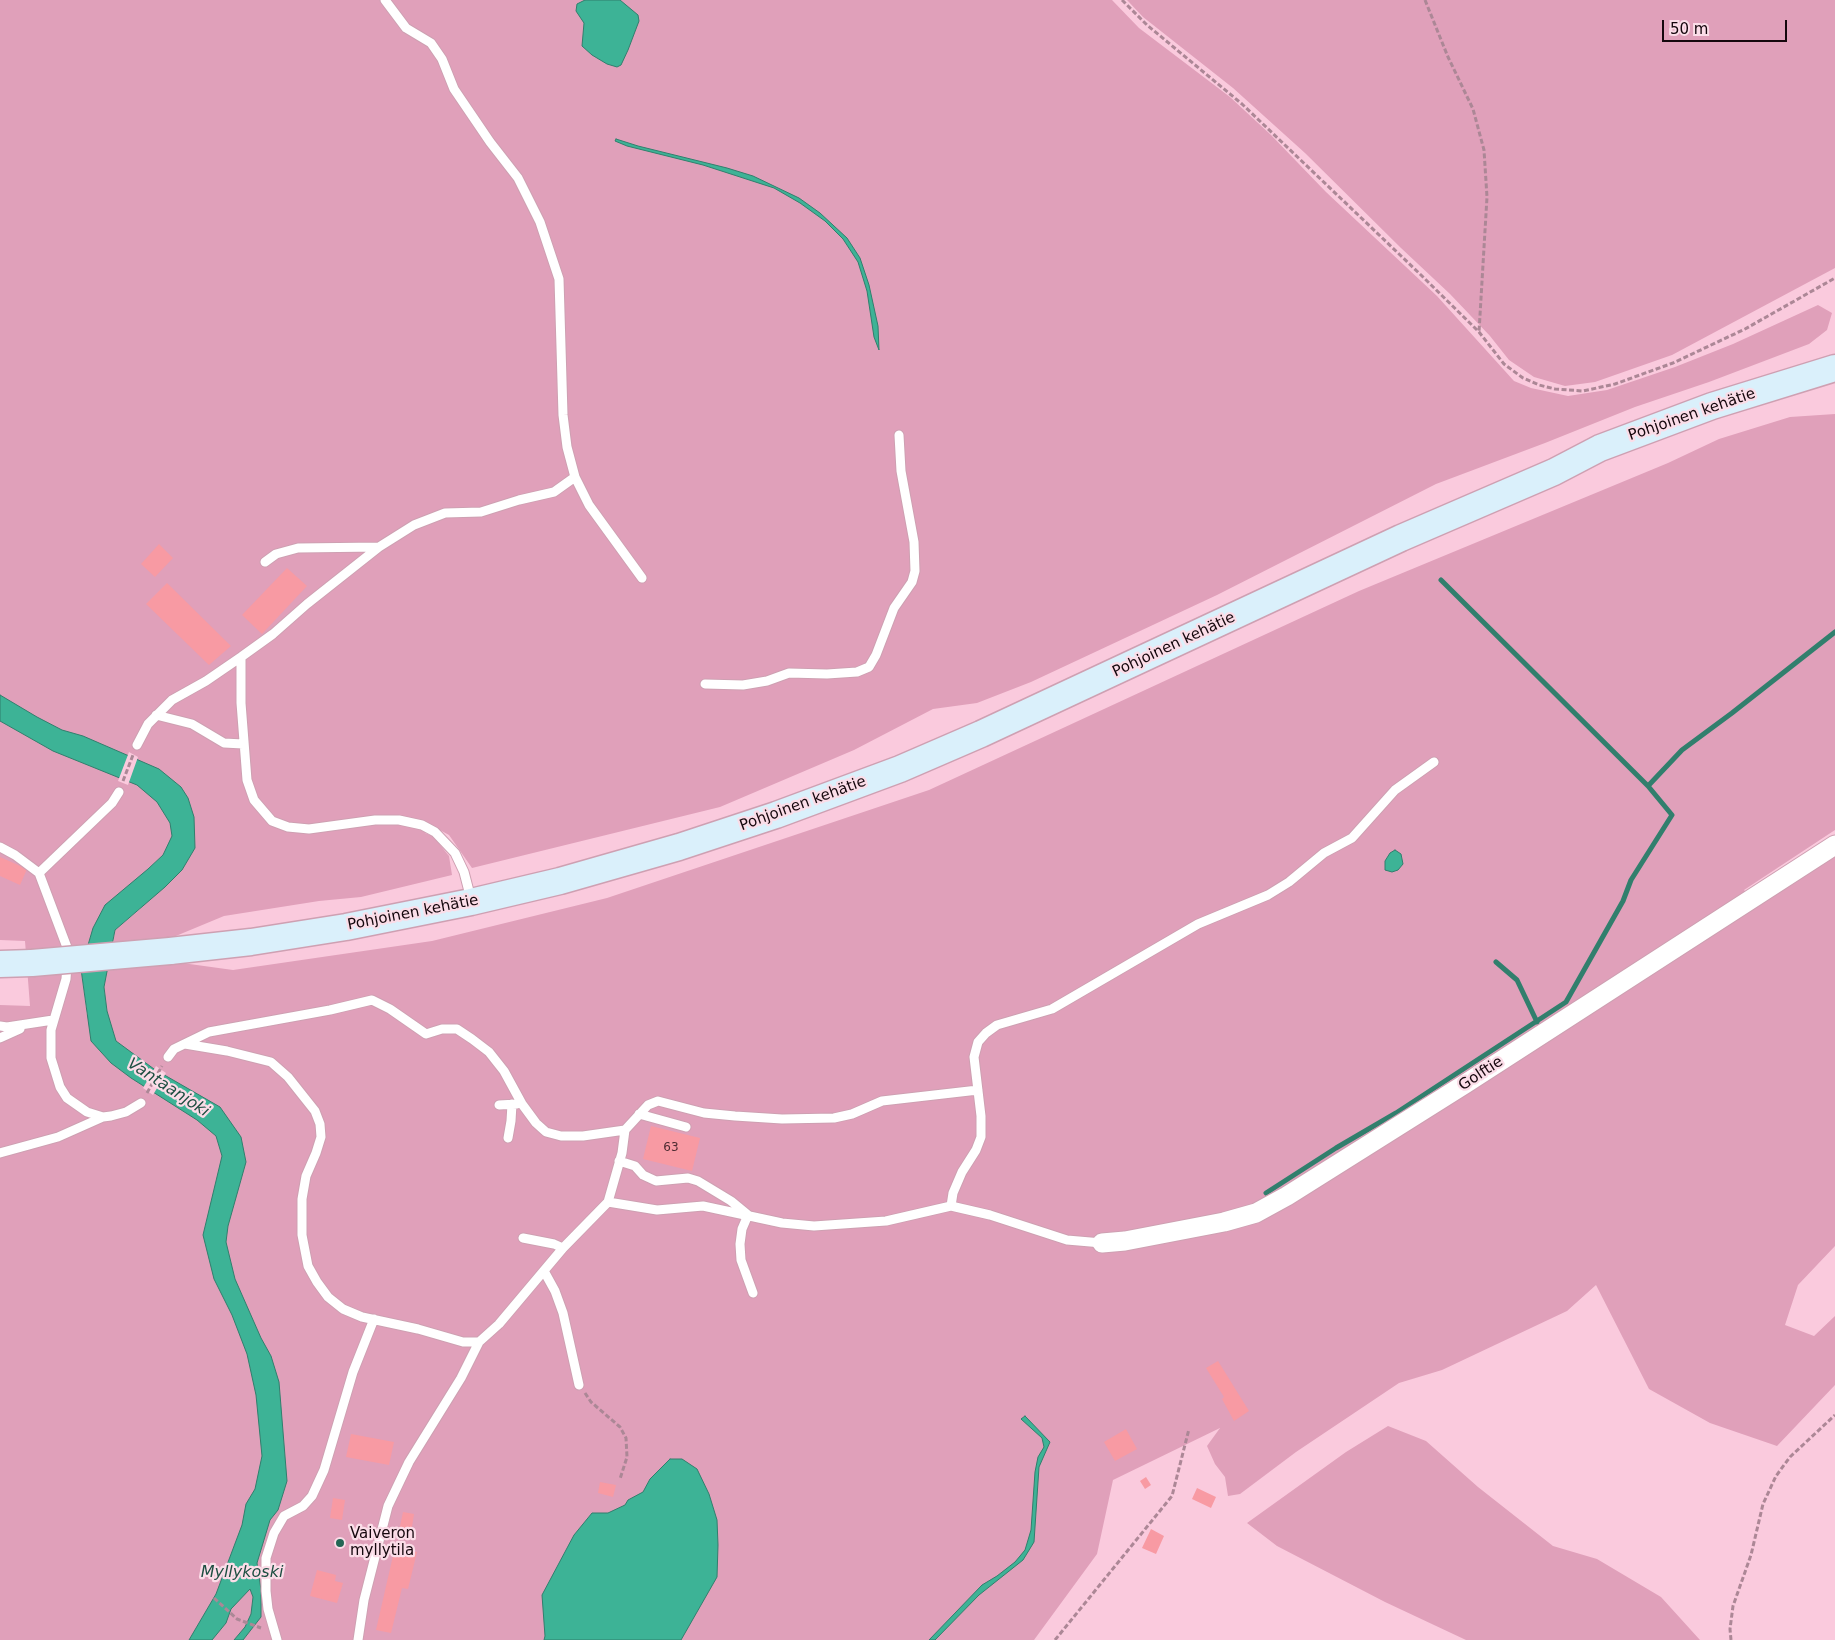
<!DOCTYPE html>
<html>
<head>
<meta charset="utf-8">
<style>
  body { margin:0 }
  #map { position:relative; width:1835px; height:1640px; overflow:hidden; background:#facadd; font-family:"DejaVu Sans",sans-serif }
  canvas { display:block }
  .scale { position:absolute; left:1662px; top:20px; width:125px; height:22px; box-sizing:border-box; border:2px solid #15070d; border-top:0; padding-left:6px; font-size:15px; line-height:18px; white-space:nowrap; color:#15070d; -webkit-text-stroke:4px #fbdde8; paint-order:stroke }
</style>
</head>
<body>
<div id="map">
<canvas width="1835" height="1640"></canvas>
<div class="scale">50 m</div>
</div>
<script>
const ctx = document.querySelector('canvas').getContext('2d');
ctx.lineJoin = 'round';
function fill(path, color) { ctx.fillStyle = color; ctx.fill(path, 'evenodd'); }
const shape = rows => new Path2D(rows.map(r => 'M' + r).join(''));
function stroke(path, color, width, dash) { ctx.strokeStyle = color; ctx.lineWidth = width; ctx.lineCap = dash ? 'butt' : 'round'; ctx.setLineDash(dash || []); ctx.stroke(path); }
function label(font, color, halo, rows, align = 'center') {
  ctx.font = font + ' "DejaVu Sans",sans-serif'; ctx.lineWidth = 4.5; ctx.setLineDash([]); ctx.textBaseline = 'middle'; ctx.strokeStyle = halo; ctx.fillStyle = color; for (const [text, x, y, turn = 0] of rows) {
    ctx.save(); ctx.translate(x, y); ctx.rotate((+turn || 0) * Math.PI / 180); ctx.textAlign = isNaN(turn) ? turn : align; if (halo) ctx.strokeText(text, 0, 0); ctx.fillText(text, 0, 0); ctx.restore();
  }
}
const green = shape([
  [0,0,1112,0,1139,28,1230,97,1271,135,1326,192,1437,296,1514,381,1531,388,1568,396,1607,390,1675,367,1733,344,1818,305,1832,313,1827,330,1809,344,1709,382,1635,407,1545,443,1436,484,1217,595,1031,682,977,703,933,709,854,750,720,807,472,868,449,835,438,829,425,833,433,836,449,856,452,875,361,897,319,901,224,916,171,938,113,944,115,930,140,909,163,855,148,869,81,969,87,1015,107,1012,104,987,107,967,175,962,233,970,432,941,607,898,929,790,1359,591,1668,463,1719,439,1790,417,1835,414,1835,830,1744,890,1759,906,1804,872,1835,854,1835,1246,1798,1285,1785,1325,1814,1336,1835,1316,1835,1385,1777,1446,1710,1423,1649,1389,1596,1285,1567,1311,1442,1370,1399,1383,1296,1452,1240,1494,1228,1496,1225,1477,1215,1464,1207,1446,1220,1428,1113,1480,1097,1554,1034,1640,0,1640,0,1005,30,1006,25,941,0,940],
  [1127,0,1835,0,1835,268,1672,355,1595,382,1565,386,1534,377,1509,360,1490,336,1450,294,1401,248,1305,153,1233,88,1143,17],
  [1388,1426,1426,1441,1478,1487,1553,1546,1597,1559,1661,1597,1700,1640,1466,1640,1385,1602,1277,1546,1247,1523,1346,1452]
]);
const water = shape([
  [585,0,620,0,638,15,639,21,628,50,621,65,617,67,607,64,592,55,582,46,584,23,576,11,577,4,585,0],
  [616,139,638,146,727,168,753,176,799,198,820,213,847,238,860,258,869,285,878,326,879,350,874,337,867,291,858,262,843,239,825,221,800,203,774,188,703,165,627,146,615,141,616,139],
  [0,695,37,717,62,730,83,736,159,769,181,787,188,798,194,817,195,848,182,870,165,887,115,930,104,987,107,1011,116,1041,154,1069,220,1107,241,1137,246,1162,228,1226,226,1242,235,1279,261,1338,271,1356,279,1382,287,1481,278,1510,270,1520,257,1563,261,1590,261,1617,243,1640,234,1640,245,1627,251,1614,253,1597,250,1589,231,1609,226,1623,212,1640,189,1640,216,1594,242,1525,246,1504,255,1489,262,1456,256,1395,247,1354,232,1315,214,1279,203,1235,222,1156,216,1136,197,1120,131,1078,111,1063,91,1041,81,969,93,928,105,905,148,869,163,855,172,836,170,823,157,802,137,785,53,751,0,721,0,695],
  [1395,850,1401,854,1403,864,1398,870,1392,872,1385,870,1385,861,1390,853,1395,850],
  [1025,1416,1050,1442,1039,1467,1034,1542,1023,1560,979,1595,935,1640,929,1640,982,1585,997,1576,1015,1562,1025,1550,1031,1530,1035,1472,1038,1457,1044,1447,1042,1438,1021,1419,1025,1416],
  [670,1459,682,1459,697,1469,709,1494,717,1520,718,1545,717,1577,681,1640,544,1640,545,1636,542,1595,574,1535,592,1513,608,1513,625,1505,628,1500,643,1492,650,1479,670,1459]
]);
const pier = shape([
  [129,752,138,757,128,785,118,781],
  [156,1066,166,1073,153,1095,143,1088]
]);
const stream = shape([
  [1441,580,1648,786],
  [1496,962,1517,980,1537,1022],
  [1266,1193,1336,1148,1396,1113,1566,1002,1623,901,1631,880,1672,815,1648,786,1682,750,1732,713,1835,632]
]);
const building = shape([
  [159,544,173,558,155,577,141,564],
  [287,568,307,586,262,634,242,615],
  [167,583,231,646,209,665,146,604],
  [0,857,27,869,20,885,0,876],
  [651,1126,700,1138,692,1171,643,1159],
  [1218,1361,1249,1411,1234,1421,1222,1399,1224,1397,1206,1368],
  [1126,1429,1137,1449,1115,1461,1104,1442],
  [351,1434,394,1442,389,1465,346,1457],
  [1146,1477,1151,1485,1145,1489,1140,1481],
  [600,1482,616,1485,613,1497,598,1493],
  [1197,1488,1216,1497,1211,1508,1192,1499],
  [333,1498,345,1500,342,1520,330,1518],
  [403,1512,414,1514,411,1533,399,1531],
  [1151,1529,1164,1536,1156,1554,1142,1548],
  [395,1547,417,1552,408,1589,402,1588,391,1633,376,1630],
  [317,1570,336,1575,335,1581,343,1583,337,1603,310,1596]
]);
const path = shape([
  [1122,0,1147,25,1242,104,1421,275,1479,332,1504,364,1523,378,1539,385,1555,389,1583,391,1615,384,1673,363,1745,329,1835,278],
  [1425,0,1448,57,1473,109,1484,150,1487,197,1479,332],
  [123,781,133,755],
  [147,1093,162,1066],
  [585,1393,591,1402,620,1427,626,1438,627,1457,620,1479],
  [214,1598,237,1619,261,1628],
  [1055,1640,1172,1496,1189,1429],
  [1731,1640,1730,1629,1733,1606,1751,1555,1763,1504,1776,1476,1790,1457,1835,1415]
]);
const lane = shape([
  [575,477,589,505,642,578],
  [265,562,276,554,298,548,379,547],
  [241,657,241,703,247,780,254,800,272,821,288,827,309,829,375,820,399,820,422,825,435,832,455,853,464,872,471,899],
  [705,684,743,685,767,681,789,673,827,674,857,672,869,667,876,655,894,608,912,582,915,571,914,542,901,471,899,435],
  [156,715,192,724,224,743,243,744],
  [137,745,148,724,172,700,206,681,241,657,273,634,307,604,379,547,414,525,445,513,481,512,519,500,554,492,575,477,567,447,563,415,559,279,540,222,518,178,490,142,454,89,442,59,431,43,406,28,385,0],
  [119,792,112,803,39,873,68,950,66,979,51,1030,51,1058,60,1087,67,1098,87,1112,103,1117,111,1116,126,1112,141,1103],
  [0,847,15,855,39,873],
  [0,1026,7,1027,53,1020],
  [0,1038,20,1029],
  [185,1044,227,1051,271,1062,288,1077,315,1111,320,1124,321,1137,316,1153,306,1176,302,1199,302,1235,308,1266,317,1282,328,1297,343,1309,362,1317,418,1329,463,1342,479,1342],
  [168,1057,174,1049,209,1032,330,1010,372,1000,390,1009,426,1034,442,1029,457,1029,472,1039,489,1052,504,1071,522,1104,536,1123,546,1132,561,1136,583,1136,625,1130,648,1105,658,1101,704,1113,735,1116,782,1119,834,1118,852,1114,882,1101,978,1090],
  [499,1105,517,1104],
  [639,1114,686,1127],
  [508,1138,511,1121,512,1104],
  [0,1153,58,1137,103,1117],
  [619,1161,635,1166,643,1175,656,1181,688,1178,698,1181,731,1201,748,1215,742,1229,740,1244,741,1260,753,1293],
  [608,1202,622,1153,625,1130],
  [951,1206,953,1193,962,1172,976,1150,981,1137,981,1116,974,1057,978,1042,986,1033,997,1025,1052,1009,1198,924,1268,895,1289,882,1324,853,1352,838,1395,790,1434,762],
  [523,1238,554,1244,563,1248],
  [544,1271,555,1291,563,1313,579,1385],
  [277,1640,268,1609,266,1591,266,1558,274,1533,284,1516,303,1506,312,1496,324,1470,353,1372,374,1319],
  [358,1640,364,1600,388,1506,409,1462,461,1378,479,1342,499,1324,563,1248,608,1202,657,1210,703,1206,782,1223,814,1226,886,1221,951,1206,990,1215,1067,1240,1102,1243]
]);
const street = shape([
  [1102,1243,1125,1241,1224,1222,1256,1213,1287,1196,1465,1084,1835,845]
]);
const secondary = shape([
  [170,951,251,942,346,927,471,902,560,881,679,847,776,815,900,769,981,734,1401,538,1554,472,1600,448,1712,406,1835,368],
  [0,964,32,963]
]);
const secondaryBridge = shape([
  [32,963,170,951]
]);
const markers = [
  [340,1543,5,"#246655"]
];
const numberNames = [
  ["63",671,1148]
];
const streetNames = [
  ["Pohjoinen kehätie",1692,415,-19],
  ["Pohjoinen kehätie",1174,645,-25],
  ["Pohjoinen kehätie",803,804,-20],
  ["Pohjoinen kehätie",413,913,-11],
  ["Golftie",1481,1074,-33]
];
const poiNames = [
  ["Vaiveron",350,1534],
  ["myllytila",350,1551]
];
const waterNames = [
  ["Vantaanjoki",168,1088,33],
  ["Myllykoski",242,1573]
];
fill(green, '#e0a0ba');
fill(water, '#3db396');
stroke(water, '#317f6d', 1);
fill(pier, '#facadd');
stroke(stream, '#317f6d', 5);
fill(building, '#f89aa3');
stroke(lane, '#cea0b2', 11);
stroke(street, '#cea0b2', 21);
stroke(secondary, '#cea0b2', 29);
stroke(path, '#ac8796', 3, [5, 2.5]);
stroke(lane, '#fff', 9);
stroke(street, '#fff', 19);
stroke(secondary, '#daf0fb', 26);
stroke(secondaryBridge, '#cea0b2', 29, []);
stroke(secondaryBridge, '#daf0fb', 26);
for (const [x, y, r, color] of markers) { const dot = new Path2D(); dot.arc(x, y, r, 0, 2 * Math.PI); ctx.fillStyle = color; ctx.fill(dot); stroke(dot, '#fbdde8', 2); }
label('12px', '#4e2c32', null, numberNames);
label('15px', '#15070d', '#fbdde8', streetNames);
label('15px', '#15070d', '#fbdde8', poiNames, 'left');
label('italic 16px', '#1e4f42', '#fbdde8', waterNames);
</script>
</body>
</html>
